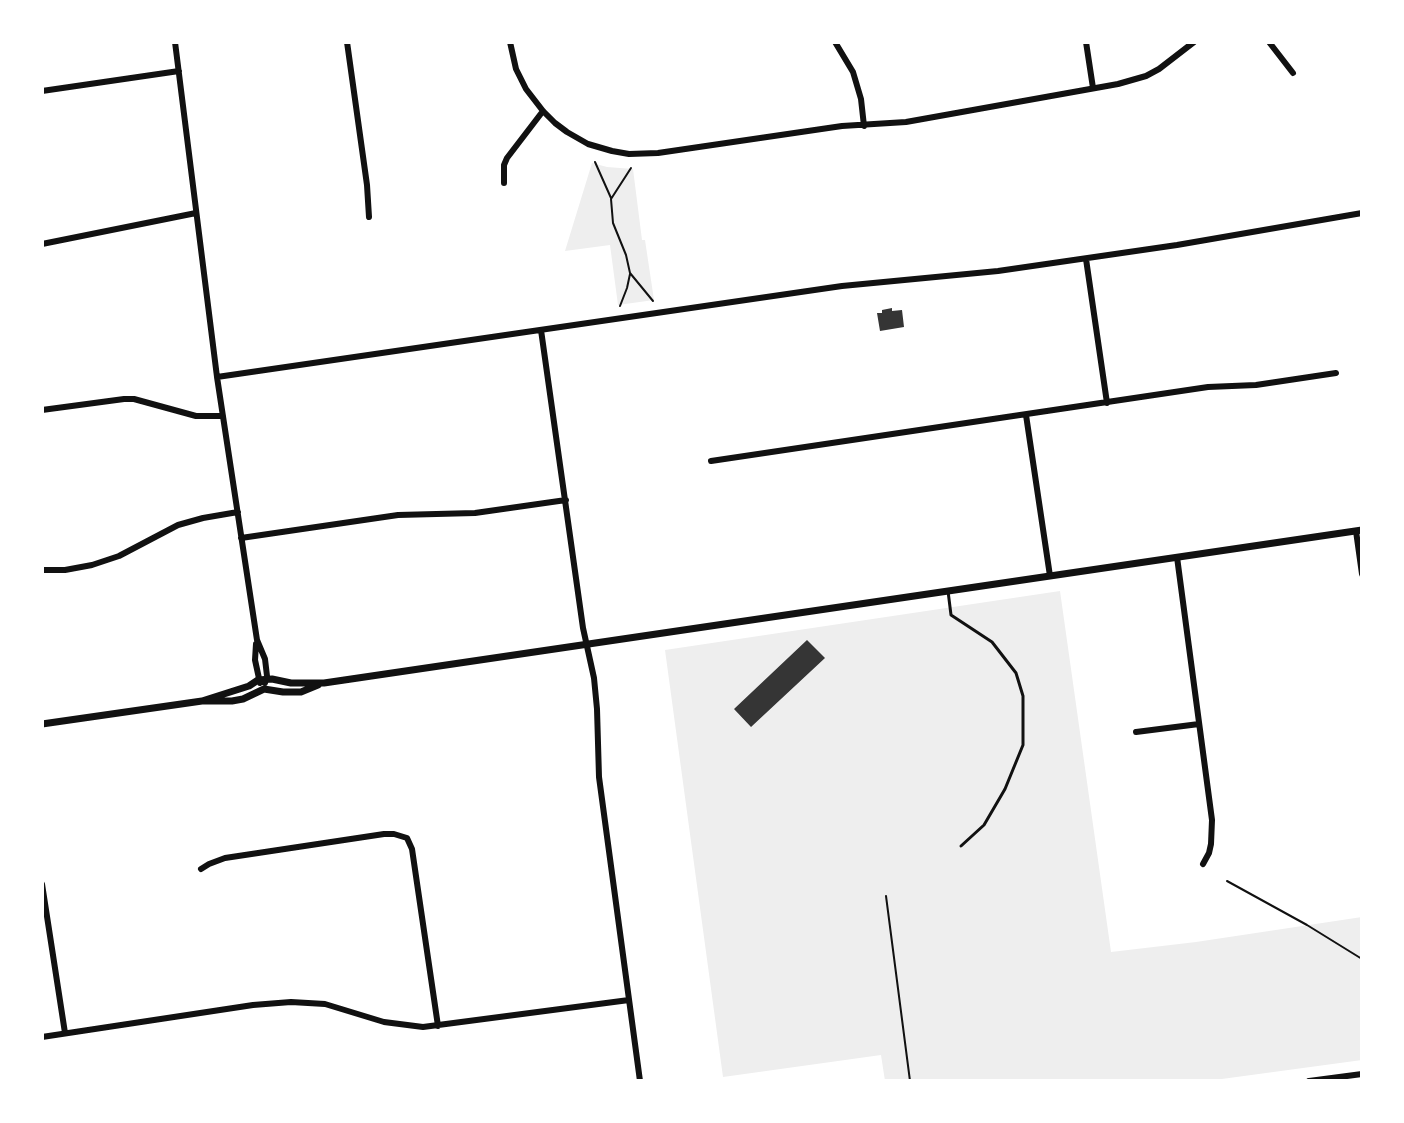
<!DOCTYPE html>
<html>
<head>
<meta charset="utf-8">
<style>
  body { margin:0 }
  #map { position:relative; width:1404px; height:1123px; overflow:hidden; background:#fff; font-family:"IBM Plex Sans",sans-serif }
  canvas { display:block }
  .frame { position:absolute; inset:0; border:44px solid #fff; pointer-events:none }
</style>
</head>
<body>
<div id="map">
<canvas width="1404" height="1123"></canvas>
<div class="frame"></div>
</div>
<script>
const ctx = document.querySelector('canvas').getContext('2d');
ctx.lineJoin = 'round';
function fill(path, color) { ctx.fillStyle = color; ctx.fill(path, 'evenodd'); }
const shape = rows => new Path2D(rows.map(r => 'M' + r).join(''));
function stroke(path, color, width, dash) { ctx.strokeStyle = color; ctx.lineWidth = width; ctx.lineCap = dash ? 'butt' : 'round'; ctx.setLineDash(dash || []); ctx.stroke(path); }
const green = shape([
  [592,163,607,167,633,169,642,240,645,240,654,300,618,305,610,245,565,251],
  [1060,591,1111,952,1196,942,1362,917,1362,1060,1207,1081,885,1081,881,1055,723,1077,665,650]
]);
const building = shape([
  [892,308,892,311,902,310,904,327,880,331,877,313,882,313,882,310],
  [807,640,825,658,751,727,734,709]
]);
const path = shape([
  [595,162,611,198],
  [631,168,611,199,613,223,626,255,630,273,653,301],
  [620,306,627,288,630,274],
  [1227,881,1307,925,1362,959],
  [886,896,910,1081]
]);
const service = shape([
  [948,591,951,615,992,642,1016,673,1023,696,1023,745,1005,789,984,825,961,846]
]);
const minor = shape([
  [175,42,217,377,257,640,265,659,267,676,265,683],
  [347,42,367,185,369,217],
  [510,42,516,69,526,89,543,111,555,123,567,132,588,144,612,151,629,154,658,153,842,126,906,122,1118,84,1146,76,1159,69,1194,42],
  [835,42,853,72,861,99,864,126],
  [1086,42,1093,88],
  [1269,42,1293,73],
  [42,91,179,71],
  [504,183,504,165,507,158,543,111],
  [42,244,196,213],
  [1086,259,1107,403],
  [541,330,583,628,594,678,597,709,599,777,640,1081],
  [217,377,842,286,998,271,1177,245,1362,213],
  [42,410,124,399,134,399,196,416,223,416],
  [1026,415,1050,576],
  [711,461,1208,387,1256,385,1336,373],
  [1356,531,1362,574],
  [241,538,398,515,475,513,566,500],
  [1177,557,1212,820,1211,844,1209,853,1203,864],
  [42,570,65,570,92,565,119,556,178,525,203,518,238,512],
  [256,644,255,660,260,683],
  [1136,732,1199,724],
  [201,869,209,864,225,858,384,834,394,834,407,838,412,849,438,1026],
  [42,884,65,1033],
  [42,1037,253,1005,291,1002,325,1004,384,1022,423,1027,629,1000],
  [1309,1081,1362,1074]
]);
const tertiary = shape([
  [202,701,249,686,258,680,272,679,291,683,324,683,1362,530],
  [42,724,202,701,232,701,243,699,264,689,283,692,301,692,318,685]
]);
fill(green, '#eee');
fill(building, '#353535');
stroke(path, '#111', 2);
stroke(service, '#111', 3);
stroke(minor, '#111', 6);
stroke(tertiary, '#111', 7);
</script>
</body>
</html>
